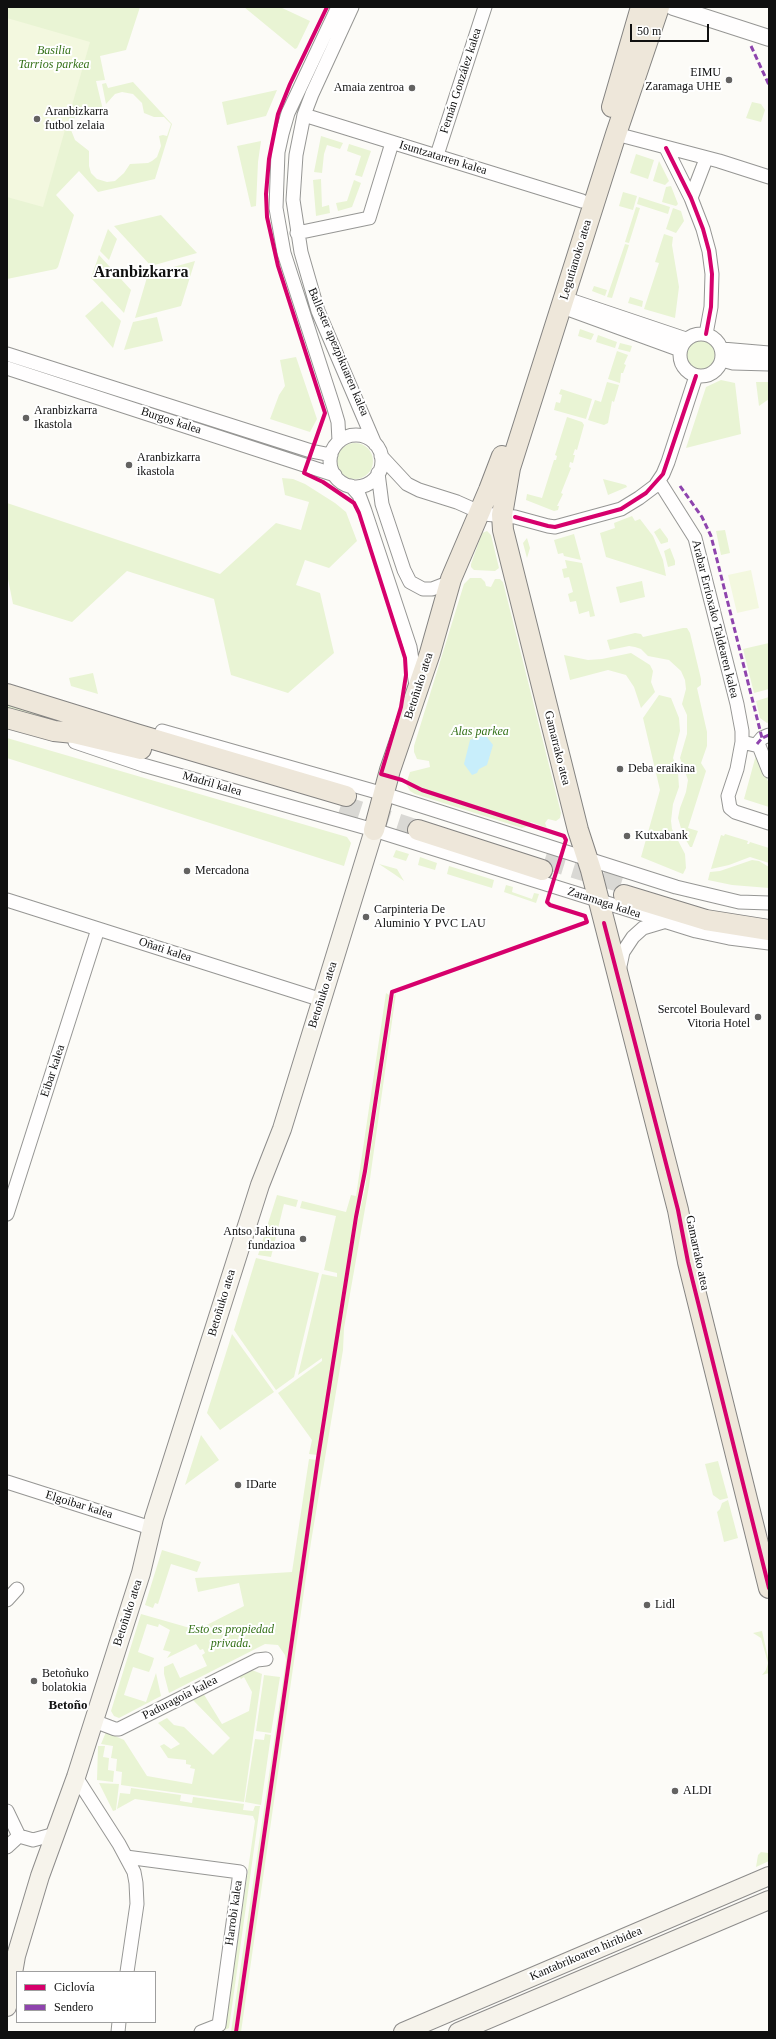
<!DOCTYPE html>
<html>
<head>
<meta charset="utf-8">
<style>
  body { margin:0 }
  #map { position:relative; width:776px; height:2039px; overflow:hidden; background:#fcfbf7; font-family:Georgia,serif }
  canvas { display:block }
  .frame { position:absolute; inset:0; border:8px solid #101010; pointer-events:none }
  .legend { position:absolute; left:16px; top:1971px; width:140px; height:52px; box-sizing:border-box; background:#fff; border:1px solid #9f9f9f; margin:0; padding:5px 7px; list-style:none; font-size:12px; color:#101010 }
  .legend li { display:flex; align-items:center; gap:8px; height:20px }
  .legend b { width:20px; border:1px solid #9f9f9f }
  .scale { position:absolute; left:630px; top:24px; width:79px; height:18px; box-sizing:border-box; border:2px solid #101010; border-top:0; padding-left:5px; font-size:12px; line-height:14px; white-space:nowrap; color:#101010; -webkit-text-stroke:3px #fff; paint-order:stroke }
</style>
</head>
<body>
<div id="map">
<canvas width="776" height="2039"></canvas>
<div class="frame"></div>
<ul class="legend">
<li><b style="height:5px;background:#d6006c"></b>Ciclovía</li>
<li><b style="height:5px;background:#8e44ad"></b>Sendero</li>
</ul>
<div class="scale">50 m</div>
</div>
<script>
const ctx = document.querySelector('canvas').getContext('2d');
ctx.lineJoin = 'round';
function fill(path, color) { ctx.fillStyle = color; ctx.fill(path, 'evenodd'); }
const shape = rows => new Path2D(rows.map(r => 'M' + r).join(''));
function stroke(path, color, width, dash) { ctx.strokeStyle = color; ctx.lineWidth = width; ctx.lineCap = dash ? 'butt' : 'round'; ctx.setLineDash(dash || []); ctx.stroke(path); }
function label(font, color, halo, rows, align = 'center') {
  ctx.font = font + ' Georgia,serif'; ctx.lineWidth = 4; ctx.setLineDash([]); ctx.textBaseline = 'middle'; ctx.strokeStyle = halo; ctx.fillStyle = color; for (const [text, x, y, turn = 0] of rows) {
    ctx.save(); ctx.translate(x, y); ctx.rotate((+turn || 0) * Math.PI / 180); ctx.textAlign = isNaN(turn) ? turn : align; if (halo) ctx.strokeText(text, 0, 0); ctx.fillText(text, 0, 0); ctx.restore();
  }
}
const green = shape([
  [7,7,140,7,126,50,100,56,105,80,96,81,103,110,86,110,75,117,72,123,71,130,75,140,89,151,89,166,91,173,97,179,107,182,115,181,124,173,130,164,148,163,152,161,157,157,161,146,159,136,163,135,167,136,171,124,164,117,154,117,144,113,142,103,133,94,122,92,115,94,106,104,102,84,106,83,108,88,133,82,172,124,155,179,98,192,79,171,56,195,74,215,58,267,56,269,7,279],
  [244,7,280,7,310,21,297,48,295,49],
  [277,90,266,116,227,125,222,102],
  [752,102,761,104,765,110,761,122,746,118],
  [321,136,343,143,340,149,327,145,324,154,322,173,314,172],
  [261,141,258,162,256,206,251,207,237,146],
  [349,144,371,151,362,177,355,175,361,156,347,151],
  [636,154,654,160,648,179,630,173],
  [659,161,669,181,665,185,653,181],
  [321,179,322,207,329,205,330,213,316,216,313,180],
  [354,180,361,183,352,207,338,211,336,203,347,201],
  [671,186,678,204,676,206,662,202,666,187],
  [623,192,637,196,633,210,619,206],
  [639,197,670,207,668,214,637,204],
  [636,207,640,208,629,243,625,242],
  [673,208,681,211,684,221,676,233,666,229],
  [161,215,197,253,151,266,114,226],
  [108,229,117,239,109,260,100,251],
  [664,234,673,237,672,245,679,287,675,318,644,309,659,263,655,262],
  [625,244,629,245,612,298,607,297],
  [99,255,131,290,124,313,91,278],
  [195,261,181,306,135,318,148,274],
  [594,286,607,290,605,296,592,291],
  [630,297,643,301,642,307,628,303],
  [102,301,121,321,113,348,85,316],
  [157,317,163,341,124,350,133,322],
  [580,329,594,334,591,340,578,336],
  [598,335,617,342,615,348,596,342],
  '685 355a15 15 0 1 1 30 0a15 15 0 1 1-30 0Z',
  [620,343,632,346,630,352,618,349],
  [617,351,628,355,624,364,626,365,623,373,621,373,620,383,608,379],
  [296,357,317,419,310,432,270,419,279,395,285,386,280,360],
  [721,380,735,383,741,434,686,448,706,387],
  [607,382,619,385,614,402,612,401,608,423,604,425,588,420,595,400,601,402],
  [756,382,769,382,769,399,759,406],
  [561,389,592,399,586,419,554,410,556,402,560,403,562,395,559,394],
  [567,417,582,422,584,425,577,450,575,449,573,455,575,455,573,463,570,462,569,467,571,468,561,493,563,494,557,506,559,506,558,510,554,511,526,500,527,494,542,498,554,460,556,460,557,456,555,455],
  '337 461a18 18 0 1 1 36 0a18 18 0 1 1-36 0Z',
  [282,478,293,479,305,484,335,503,346,512,357,541,329,568,305,560,296,585,320,593,334,653,288,693,231,675,214,599,127,571,72,622,13,604,7,574,7,503,220,574,276,523,301,530,309,502,285,495],
  [603,479,626,485,627,487,608,495],
  [632,516,635,521,640,519,653,536,663,560,666,576,606,557,600,533,615,528,614,523],
  [660,528,668,539,668,542,661,544,654,532],
  [725,530,730,553,721,555,716,531],
  [487,531,491,535,499,568,495,571,474,570,471,567,471,564,482,533],
  [574,534,581,560,564,556,563,553,558,554,554,540],
  [527,538,530,548,527,558,523,543],
  [670,548,675,561,675,565,668,567,664,551],
  [565,560,582,563,595,616,590,617,589,611,579,614,576,601,570,602,568,594,573,592,569,577,564,578,562,569,567,568],
  [470,578,481,578,485,582,486,586,491,587,495,579,500,579,503,582,561,813,560,818,556,821,548,819,545,823,547,828,531,822,528,826,522,828,415,794,410,791,406,784,410,772,430,767,429,761,417,759,414,752,414,746,464,584],
  [642,581,645,597,620,603,616,587],
  [683,628,687,628,690,633,701,679,701,685,697,688,707,732,707,746,701,763,706,771,688,828,698,831,692,847,690,847,683,835,678,818,680,808,686,792,688,780,680,758,687,734,687,715,682,704,686,689,685,680,681,671,669,660,648,656,641,649,635,647,629,646,610,650,607,640,635,633,641,634,643,637],
  [769,643,769,689,754,693,743,649],
  [631,653,650,665,653,671,651,682,655,692,641,708,634,687,626,675,608,670,570,680,564,655,588,660,602,659],
  [93,673,98,694,71,686,69,678],
  [659,695,671,698,679,718,680,731,673,758,678,773,679,787,673,804,671,821,672,829,685,854,686,868,683,874,641,857,660,790,643,718],
  [769,697,769,722,767,723,760,718,756,701],
  [7,702,137,740,7,711],
  [7,738,347,837,351,843,344,866,7,758],
  [756,755,758,755,769,784,769,807,744,799],
  [725,834,748,841,747,844,749,844,750,842,769,848,769,863,750,857,729,865,711,869,721,835,724,836],
  [396,850,409,854,406,861,393,857],
  [420,857,437,863,435,870,418,865],
  [752,860,759,861,769,867,769,888,732,885,708,880,710,872,720,871],
  [379,864,397,869,404,881,394,874],
  [449,866,494,880,492,888,447,874],
  [506,885,513,887,512,892,532,899,534,893,539,894,536,903,504,892],
  [386,993,389,995,389,998,368,1141,317,1455,309,1454,312,1440,278,1393,322,1361,322,1358,298,1375,322,1274,337,1277,337,1273,324,1270,336,1216,300,1208,302,1201,346,1212,351,1195,356,1196],
  [396,993,369,1186,344,1328,343,1350,311,1542,241,2032,238,2032,324,1429,357,1224,365,1188,394,996],
  [277,1195,298,1200,296,1207,284,1204,271,1257,258,1255],
  [256,1258,319,1273,294,1377,276,1390,234,1330],
  [232,1334,274,1392,220,1430,207,1413],
  [201,1435,219,1460,185,1485],
  [309,1459,316,1460,234,2032,231,2032,286,1660,285,1655,278,1645,265,1644,169,1693,164,1674,164,1667,173,1663,180,1678,207,1666,202,1655,205,1653,203,1649,200,1650,196,1644,167,1658,171,1652,163,1650,170,1630,159,1624,158,1627,147,1624,138,1652,154,1658,152,1665,149,1672,133,1667,124,1695,146,1702,156,1673,161,1696,119,1718,114,1716,111,1711,141,1614,197,1630,244,1606,239,1583,198,1592,195,1578,292,1572],
  [718,1461,728,1498,720,1500,713,1495,705,1464],
  [728,1500,738,1538,724,1542,717,1512,720,1509,722,1503],
  [162,1550,201,1562,197,1572,171,1564,158,1604,155,1603,153,1608,145,1605],
  [762,1631,769,1662,769,1673,762,1675,766,1670,768,1663,761,1638,753,1633],
  [252,1670,262,1674,244,1802,121,1785,122,1772,116,1771,117,1759,111,1758,113,1746,101,1744,106,1732,124,1740,147,1776,192,1784,195,1769,190,1768,191,1765,186,1764,186,1760,168,1758,160,1746,164,1744,171,1749,180,1744,158,1723,167,1718,174,1725,184,1727,213,1755,230,1738,192,1699,203,1693,222,1724,249,1711,252,1692,244,1677,241,1679,239,1676],
  [264,1675,280,1677,271,1733,256,1731],
  [265,1734,271,1735,261,1805,245,1802,255,1739,264,1740],
  [98,1746,105,1746,103,1757,109,1758,108,1770,114,1771,113,1782,97,1780],
  [99,1783,119,1784,116,1810,113,1811],
  [131,1788,181,1795,180,1801,192,1803,193,1797,244,1804,243,1810,253,1811,255,1806,260,1806,229,2028,225,2030,255,1821,253,1816,135,1799,117,1809,120,1793,130,1794],
  [761,1852,768,1853,769,1861,756,1867,758,1855]
]);
const pitch = shape([
  [7,18,90,42,43,207,7,197],
  [751,570,759,608,737,613,728,575]
]);
const water = shape([
  [489,730,487,737,493,745,487,765,479,769,477,773,472,775,464,764,470,740,478,737,482,731]
]);
const primaryTunnel = shape([
  [341,805,418,830],
  [545,859,629,885]
]);
const minor = shape([
  [338,7,288,113,282,134,278,152,276,208,284,253,333,405,338,422,339,441],
  [352,7,312,94,304,115,296,155,293,200,301,252,318,311,375,444],
  [304,115,582,201],
  [616,134,719,161,769,177],
  [666,148,691,198,703,229,709,251,712,274,711,307,706,334],
  [437,155,485,7],
  [691,198,706,159],
  [297,233,369,218,392,143],
  [564,298,686,339],
  [562,307,680,350],
  '680 355a21 21 0 1 1 42 0a21 21 0 1 1-42 0Z',
  [722,349,769,353],
  [7,354,311,451,331,455],
  [722,360,733,363,769,364],
  [7,368,335,475],
  '330 461a26 26 0 1 1 52 0a26 26 0 1 1-52 0Z',
  [381,456,407,484,419,490,457,502,484,514,515,517,548,526,555,527,621,509,639,498,655,486,663,474,668,462,696,376],
  [378,473,382,504,404,570,410,582,423,589,432,589,445,584,451,579],
  [659,481,695,538,737,704,742,731,742,742,737,769,728,796,730,808,735,812,769,823],
  [351,486,359,495,365,511,410,647,416,686],
  [162,731,384,794,676,887,739,902,769,903],
  [75,742,143,765,374,830,696,931,729,938,769,943],
  [742,742,759,746,769,771],
  [757,744,762,738,769,735],
  [7,900,322,1000],
  [619,971,623,952,633,937,643,928,663,922],
  [7,1214,98,929],
  [7,1482,151,1528],
  [7,1600,17,1589],
  [94,1721,115,1729,119,1729,257,1660,266,1659],
  [76,1777,119,1844,134,1872,136,1883,137,1904,127,1972],
  [7,1811,19,1836,33,1840,55,1834],
  [7,1847,19,1836],
  [126,1857,240,1872,219,2025,201,2032],
  [118,2032,119,2022]
]);
const tertiary = shape([
  [673,7,769,38]
]);
const secondary = shape([
  [7,2007,16,1956,40,1876,76,1777,141,1573,154,1518,260,1185,282,1129,374,830],
  [403,2032,769,1876],
  [458,2032,769,1900]
]);
const primary = shape([
  [659,7,616,134,510,468,502,515,503,530,578,830,591,870,678,1210,688,1262,769,1588],
  [612,107,641,7],
  [7,694,136,734,346,796],
  [7,718,54,731,74,733,141,749],
  [374,830,390,770,430,653,451,579,489,490,502,456],
  [418,830,542,870],
  [624,895,706,920,769,930]
]);
const quiet = shape([
  [751,46,769,85],
  [680,486,702,517,711,536,762,738],
  [757,744,762,738,769,735]
]);
const cycleway = shape([
  [666,148,691,198,703,229,709,251,712,274,711,307,706,334],
  [515,517,548,526,555,527,621,509,646,493,663,474,696,376],
  [604,923,678,1210,688,1262,769,1588],
  [236,2032,318,1458,356,1217,365,1171,392,992,587,922,585,916,550,905,547,902,566,840,564,836,422,790,402,780,381,774,401,707,406,675,405,658,359,513,354,503,323,482,304,473,325,413,278,266,267,217,266,194,269,159,278,114,290,84,327,7]
]);
const markers = [
  [729,80,4,"#636261"],
  [412,88,4,"#636261"],
  [37,119,4,"#636261"],
  [26,418,4,"#636261"],
  [129,465,4,"#636261"],
  [620,769,4,"#636261"],
  [627,836,4,"#636261"],
  [187,871,4,"#636261"],
  [366,917,4,"#636261"],
  [758,1017,4,"#636261"],
  [303,1239,4,"#636261"],
  [238,1485,4,"#636261"],
  [647,1605,4,"#636261"],
  [34,1681,4,"#636261"],
  [675,1791,4,"#636261"]
];
const parkNames = [
  ["Basilia",54,51],
  ["Tarrios parkea",54,65],
  ["Alas parkea",480,732],
  ["Esto es propiedad",231,1630],
  ["privada.",231,1644]
];
const poiNames = [
  ["EIMU",721,73,"right"],
  ["Zaramaga UHE",721,87,"right"],
  ["Amaia zentroa",404,88,"right"],
  ["Aranbizkarra",45,112],
  ["futbol zelaia",45,126],
  ["Aranbizkarra",34,411],
  ["Ikastola",34,425],
  ["Aranbizkarra",137,458],
  ["ikastola",137,472],
  ["Deba eraikina",628,769],
  ["Kutxabank",635,836],
  ["Mercadona",195,871],
  ["Carpinteria De",374,910],
  ["Aluminio Y PVC LAU",374,924],
  ["Sercotel Boulevard",750,1010,"right"],
  ["Vitoria Hotel",750,1024,"right"],
  ["Antso Jakituna",295,1232,"right"],
  ["fundazioa",295,1246,"right"],
  ["IDarte",246,1485],
  ["Lidl",655,1605],
  ["Betoñuko",42,1674],
  ["bolatokia",42,1688],
  ["ALDI",683,1791]
];
const streetNames = [
  ["Fernán González kalea",461,81,-72],
  ["Isuntzatarren kalea",443,158,17],
  ["Legutianoko atea",576,260,-73],
  ["Ballester apezpikuaren kalea",338,352,67],
  ["Burgos kalea",171,421,18],
  ["Arabar Errioxako Taldearen kalea",715,619,76],
  ["Betoñuko atea",419,686,-72],
  ["Gamarrako atea",557,748,76],
  ["Madril kalea",212,784,16],
  ["Zaramaga kalea",604,903,18],
  ["Oñati kalea",165,950,18],
  ["Betoñuko atea",323,995,-72],
  ["Eibar kalea",53,1071,-72],
  ["Gamarrako atea",697,1253,78],
  ["Betoñuko atea",222,1303,-73],
  ["Elgoibar kalea",79,1505,17],
  ["Betoñuko atea",128,1613,-72],
  ["Paduragoia kalea",180,1698,-27],
  ["Harrobi kalea",234,1913,-82],
  ["Kantabrikoaren hiribidea",586,1954,-23]
];
const neighbourhoodNames = [
  ["Betoño",68,1706]
];
const districtNames = [
  ["Aranbizkarra",141,273]
];
fill(green, '#e9f4d4');
fill(pitch, '#f3f8df');
fill(water, '#c8eefb');
stroke(primaryTunnel, '#d9d8d4', 20, [20, 10]);
stroke(minor, '#969694', 15);
stroke(tertiary, '#969694', 18);
stroke(secondary, '#8d8c8b', 20);
stroke(primary, '#848381', 22);
stroke(minor, '#fffefe', 13);
stroke(tertiary, '#fffefe', 16);
stroke(secondary, '#f6f3eb', 18);
stroke(primary, '#eee7da', 20);
stroke(quiet, '#8e44ad', 3, [6, 3]);
stroke(cycleway, '#d6006c', 4);
for (const [x, y, r, color] of markers) { const dot = new Path2D(); dot.arc(x, y, r, 0, 2 * Math.PI); ctx.fillStyle = color; ctx.fill(dot); stroke(dot, '#fff', 1.5); }
label('italic 12px', '#347118', '#fff', parkNames);
label('12px', '#101010', '#fff', poiNames, 'left');
label('12px', '#101010', '#fff', streetNames);
label('bold 13px', '#101010', '#fff', neighbourhoodNames);
label('bold 16px', '#101010', '#fff', districtNames);
</script>
</body>
</html>
